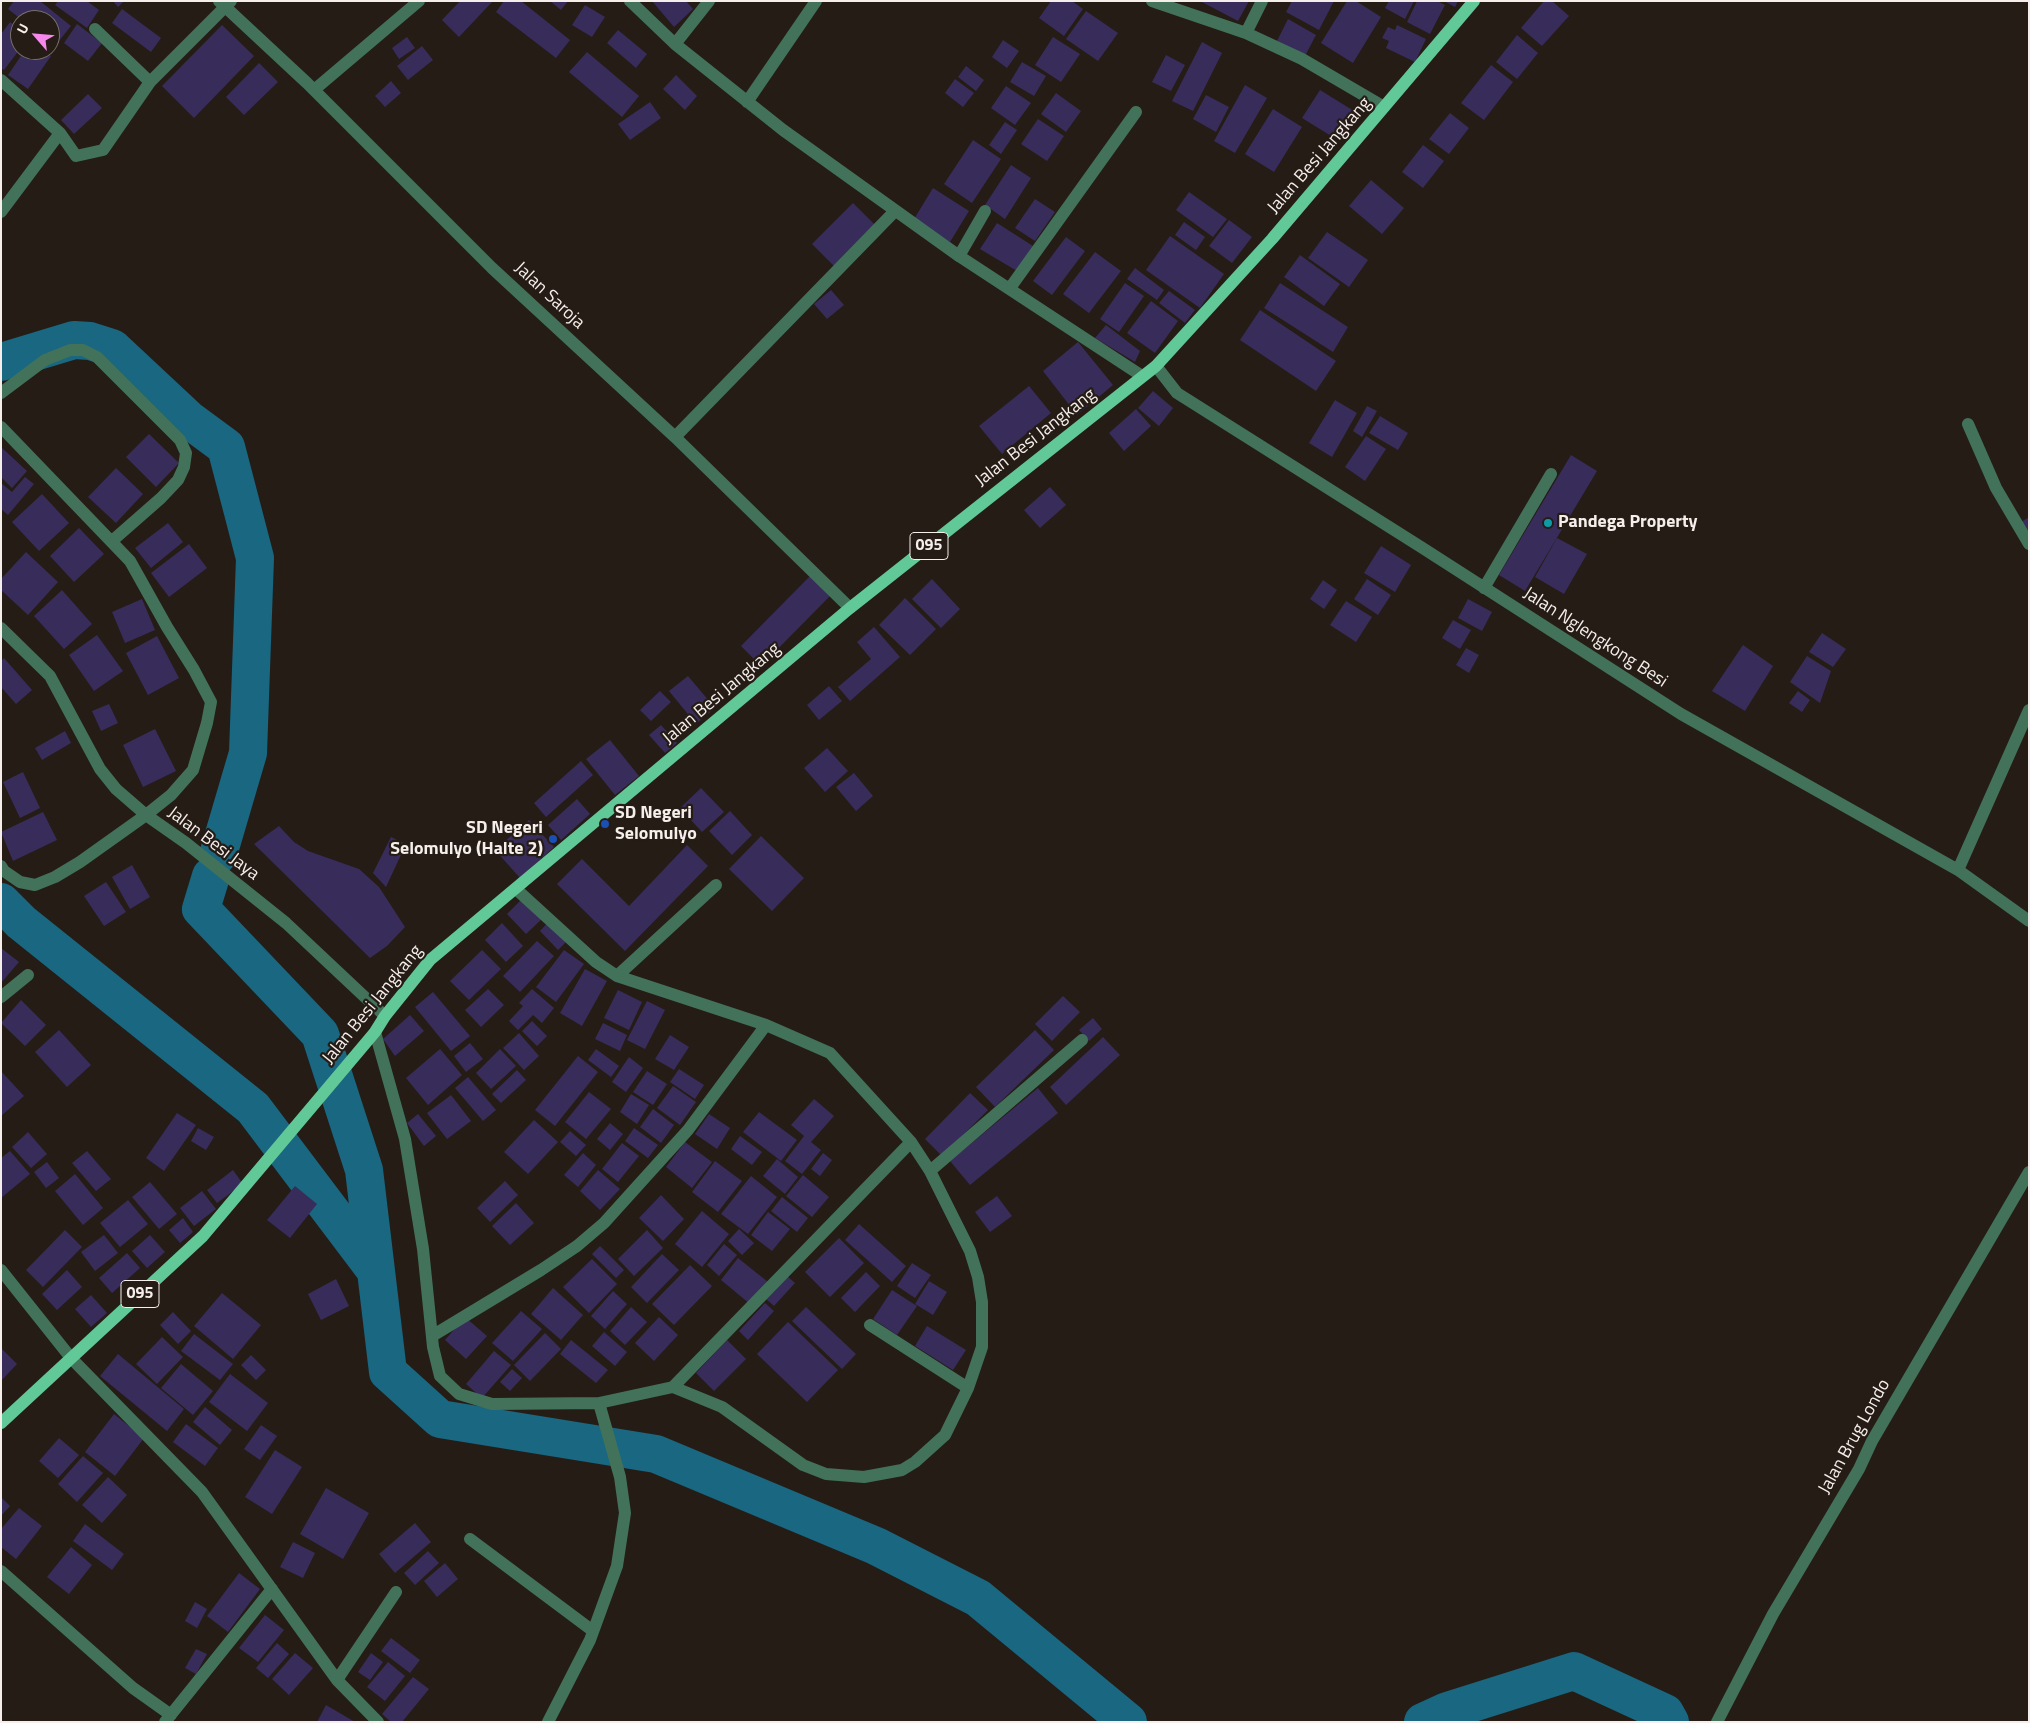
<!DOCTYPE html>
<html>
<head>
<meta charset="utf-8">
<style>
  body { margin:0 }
  #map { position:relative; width:2030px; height:1723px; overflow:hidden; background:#251c16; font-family:"Titillium Web",sans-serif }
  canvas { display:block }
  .frame { position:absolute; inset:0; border:2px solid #f5eeea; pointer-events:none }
  .north { position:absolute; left:10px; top:10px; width:50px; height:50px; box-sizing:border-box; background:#251c16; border:1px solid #78706b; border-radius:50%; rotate:297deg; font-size:14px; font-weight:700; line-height:20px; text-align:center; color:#f5eeea }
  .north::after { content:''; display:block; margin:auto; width:18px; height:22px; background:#f688ed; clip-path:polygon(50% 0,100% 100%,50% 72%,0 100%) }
</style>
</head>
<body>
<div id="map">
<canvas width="2030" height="1723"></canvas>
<div class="frame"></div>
<div class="north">U</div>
</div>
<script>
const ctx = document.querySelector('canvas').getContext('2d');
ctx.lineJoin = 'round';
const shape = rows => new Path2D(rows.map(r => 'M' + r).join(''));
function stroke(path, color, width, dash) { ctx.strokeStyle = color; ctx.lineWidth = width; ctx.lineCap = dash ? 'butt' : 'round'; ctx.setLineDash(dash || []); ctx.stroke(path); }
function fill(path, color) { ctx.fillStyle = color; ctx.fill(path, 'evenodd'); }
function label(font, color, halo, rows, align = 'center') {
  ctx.font = font + ' "Titillium Web",sans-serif'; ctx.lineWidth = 4.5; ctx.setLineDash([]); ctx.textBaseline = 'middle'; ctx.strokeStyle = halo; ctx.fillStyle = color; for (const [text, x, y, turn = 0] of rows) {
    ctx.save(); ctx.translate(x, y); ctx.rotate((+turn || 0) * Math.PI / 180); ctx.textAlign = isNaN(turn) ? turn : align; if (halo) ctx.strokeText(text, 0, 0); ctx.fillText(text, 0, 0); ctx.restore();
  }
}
const river = shape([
  [1,362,74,340,90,341,112,348,188,419,226,447,255,558,248,753,218,855],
  [211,876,201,909,320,1034,364,1170,388,1372,440,1419,656,1454,876,1546,978,1598,1128,1722],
  [1,902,21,922,253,1108,376,1271],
  [1423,1722,1447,1711,1574,1671,1665,1713,1670,1722]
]);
const building = shape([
  [14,1,40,1,71,26,55,46,50,42,50,20,22,20,8,9],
  [58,1,87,1,99,10,87,28,55,5],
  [113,1,124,1,118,7],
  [460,1,493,1,459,37,442,20],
  [504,1,521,1,570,40,556,58,496,12],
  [550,1,568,1,561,10],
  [652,1,686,1,693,9,674,27],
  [1051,1,1072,1,1083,9,1064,36,1039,18],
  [1200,1,1249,1,1238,21],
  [1292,1,1334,1,1319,30,1286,12],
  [1347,1,1356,1,1381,17,1353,63,1321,43],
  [1389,1,1414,1,1405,19,1385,8],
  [1417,1,1437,1,1445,5,1430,34,1407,22],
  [1444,1,1458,1,1455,7],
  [1544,1,1552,1,1569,16,1542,46,1521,28],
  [585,5,605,17,592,37,572,25],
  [122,9,161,38,151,52,112,23],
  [1086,11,1118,33,1098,61,1066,39],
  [1288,19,1316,35,1305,56,1277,41],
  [10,22,20,30,20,49,4,70,1,68,1,34],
  [77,24,102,43,88,61,64,43],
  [222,25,254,56,194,118,162,86],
  [1397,25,1426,39,1415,62,1386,48,1389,41,1382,38,1388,27,1395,30],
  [618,30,647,54,636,68,607,43],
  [1517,35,1538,53,1517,79,1496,62],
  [407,37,415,48,399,59,392,48],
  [1053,37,1080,54,1061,82,1035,65],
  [1003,40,1019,51,1007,68,992,57],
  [1202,42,1222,53,1193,111,1172,101],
  [422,46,433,60,408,80,397,66],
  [25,50,43,50,51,56,28,89,8,75],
  [587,52,639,96,622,117,569,72],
  [1166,55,1185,65,1171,91,1152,82],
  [1022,62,1046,76,1034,96,1010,82],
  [259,63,278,82,244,115,226,97],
  [1491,65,1513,82,1484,120,1461,103],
  [966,66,984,80,976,91,958,77],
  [676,75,697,96,685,110,663,89],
  [955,79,974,93,963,107,945,93],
  [391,81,401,93,385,107,375,96],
  [1245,85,1267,98,1235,153,1214,141],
  [1006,86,1031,103,1015,125,991,108],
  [1320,90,1354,111,1336,139,1302,118],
  [1056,93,1081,111,1066,132,1041,114],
  [88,94,102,108,74,134,61,120],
  [1206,95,1229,107,1216,132,1193,119],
  [650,102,661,118,630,140,618,124],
  [1273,109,1302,127,1274,172,1245,154],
  [1450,113,1469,128,1449,154,1429,139],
  [1038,119,1064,136,1047,161,1021,144],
  [1005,122,1017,130,1001,154,989,145],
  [973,140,1001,159,972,203,944,184],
  [1423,145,1444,161,1423,188,1402,172],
  [1011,165,1031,178,1005,219,985,205],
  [1371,180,1404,208,1382,234,1349,206],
  [933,188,969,211,950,242,914,219],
  [1189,192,1227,219,1213,237,1176,210],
  [1035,199,1055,212,1035,241,1015,228],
  [853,203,875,225,834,266,812,244],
  [1229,220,1252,237,1232,263,1209,246],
  [1184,222,1205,237,1196,250,1175,235],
  [997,223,1033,246,1017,271,980,249],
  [1327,232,1368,260,1349,287,1308,258],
  [1170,236,1224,274,1200,308,1146,270],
  [1066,237,1085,251,1052,295,1033,281],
  [1095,252,1121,271,1089,313,1063,294],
  [1300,255,1340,284,1324,306,1284,277],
  [1135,268,1164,290,1157,300,1127,279],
  [1125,283,1144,296,1119,332,1100,319],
  [1280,283,1348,327,1333,352,1264,308],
  [831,290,844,305,827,319,814,304],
  [1169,291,1195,310,1185,323,1159,303],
  [1151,301,1178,321,1155,353,1127,333],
  [1260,310,1336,361,1316,391,1240,340],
  [1106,325,1140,351,1135,362,1095,338],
  [1078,342,1113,385,1077,415,1043,371],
  [1029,386,1051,413,1002,454,979,426],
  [1153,391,1173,408,1159,426,1138,408],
  [1335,400,1357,413,1332,457,1309,443],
  [1367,406,1377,411,1362,437,1353,431],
  [1136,409,1151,426,1124,451,1109,433],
  [1380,416,1408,433,1398,450,1369,433],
  [149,434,179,463,156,487,126,457],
  [1366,436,1386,449,1365,481,1345,467],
  [1,447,27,471,12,488,1,477],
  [1571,455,1597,471,1525,591,1499,575],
  [116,468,143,494,116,523,88,497],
  [25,477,34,484,8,515,1,509,1,483,12,492],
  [1050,487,1066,505,1040,528,1024,510],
  [42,494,69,523,39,551,12,522],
  [2029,517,2029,534,2021,522],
  [168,523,183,542,151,568,135,548],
  [79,528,104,554,74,582,50,556],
  [1557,538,1587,554,1564,594,1535,577],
  [189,544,207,568,169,597,151,573],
  [1381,546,1411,565,1395,592,1364,573],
  [26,552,58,582,28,615,1,590,1,579],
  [811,575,831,595,761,666,741,646],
  [932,579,960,609,941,628,912,599],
  [1367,579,1391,595,1378,615,1354,599],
  [1323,580,1337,590,1324,609,1310,599],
  [62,590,92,624,64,649,34,616],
  [905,598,936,629,910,655,879,625],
  [142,599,155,630,125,643,112,612],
  [1468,599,1492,612,1482,631,1458,618],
  [1346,601,1372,617,1356,642,1330,625],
  [1453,620,1471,630,1460,649,1442,638],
  [874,627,900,657,850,701,838,687,871,659,857,642],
  [1822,633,1846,649,1833,667,1809,652],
  [97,635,123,671,94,691,69,655],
  [157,636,179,678,148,695,126,653],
  [1743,645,1773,666,1745,711,1712,691],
  [1466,648,1479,655,1469,673,1456,665],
  [1807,656,1831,671,1820,703,1790,682],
  [4,658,32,690,16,704,1,687,1,661],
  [688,676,715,708,696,724,669,691],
  [829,686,842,701,819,720,807,705],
  [660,691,671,702,651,721,640,710],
  [1798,691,1810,700,1802,712,1789,703],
  [109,704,118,723,101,731,92,711],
  [661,725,677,743,665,753,649,735],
  [155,729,176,771,143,787,123,745],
  [65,731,71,743,42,760,35,748],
  [610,740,639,776,615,795,586,759],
  [827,748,848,771,825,792,804,768],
  [581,761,593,775,546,817,534,803],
  [23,772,40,808,20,818,3,782],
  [854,773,873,796,856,811,836,787],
  [701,788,724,812,702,832,680,808],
  [577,799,590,814,561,840,548,825],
  [730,811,752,835,732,855,709,831],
  [43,812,57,840,13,861,1,832],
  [529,820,554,847,520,878,495,850],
  [279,826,294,842,308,851,359,869,379,887,405,927,387,946,370,958,254,844],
  [761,836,804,878,772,911,729,869],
  [391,837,406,844,386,887,373,873],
  [687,845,708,866,625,951,557,884,582,859,629,906],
  [132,865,150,897,130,909,112,877],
  [106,882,126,912,104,926,84,896],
  [524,897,544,917,526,934,507,914],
  [550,920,568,940,558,950,540,931],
  [502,923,523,946,506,962,485,940],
  [537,941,554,956,520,992,503,976],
  [1,948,19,962,1,983],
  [482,950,501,969,469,1000,450,981],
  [564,950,584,964,556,1002,536,987],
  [585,969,607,981,582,1026,560,1013],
  [488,989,504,1005,481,1027,465,1010],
  [532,989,554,1008,542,1023,533,1015,518,1030,509,1021,523,1006,519,1003],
  [618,990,642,1002,629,1030,604,1018],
  [433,992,470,1036,451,1051,415,1007],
  [1063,996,1080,1012,1052,1041,1035,1024],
  [21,1000,46,1025,25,1046,1,1023],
  [647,1001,665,1010,645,1049,627,1040],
  [410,1015,424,1031,395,1056,383,1039],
  [1093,1018,1102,1029,1089,1041,1079,1030],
  [532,1021,547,1036,537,1046,522,1031],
  [603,1023,627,1035,620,1051,595,1039],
  [59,1030,91,1065,67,1087,35,1052],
  [1035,1030,1054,1050,995,1107,976,1087],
  [519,1033,539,1056,524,1070,503,1048],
  [670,1035,689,1047,674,1070,655,1059],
  [1103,1037,1120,1055,1066,1105,1050,1087],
  [470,1043,483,1059,466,1072,454,1056],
  [440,1049,462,1075,428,1105,406,1078],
  [500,1049,516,1066,491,1089,476,1073],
  [596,1049,619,1066,611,1077,588,1060],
  [578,1056,598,1072,555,1126,535,1110],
  [629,1057,643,1068,626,1092,612,1082],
  [679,1069,704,1085,695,1099,670,1082],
  [517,1070,526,1080,501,1103,492,1094],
  [1,1071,24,1096,1,1116],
  [647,1071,667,1084,653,1105,633,1092],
  [468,1077,496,1110,483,1121,455,1088],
  [673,1086,696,1102,680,1125,657,1108],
  [1038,1088,1058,1113,970,1185,950,1161],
  [589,1092,611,1109,586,1139,565,1122],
  [970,1093,988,1110,942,1156,925,1139],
  [631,1094,649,1105,637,1124,620,1112],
  [451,1095,471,1121,447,1139,427,1113],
  [814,1099,834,1116,811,1142,821,1150,802,1174,785,1161,804,1136,791,1125],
  [653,1109,674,1125,661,1143,640,1127],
  [759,1112,797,1140,781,1161,743,1132],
  [177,1113,196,1125,164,1171,146,1158],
  [418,1114,436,1136,424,1146,407,1123],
  [709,1114,730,1128,717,1149,695,1134],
  [534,1120,558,1142,528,1174,504,1152],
  [610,1123,623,1134,610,1150,597,1139],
  [198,1128,214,1137,206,1150,191,1141],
  [634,1128,658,1145,648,1158,625,1141],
  [570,1131,586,1145,576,1156,560,1142],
  [28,1132,47,1154,31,1168,12,1147],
  [740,1136,762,1152,752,1165,731,1149],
  [685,1142,712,1162,692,1188,666,1167],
  [622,1143,639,1156,618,1182,602,1169],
  [10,1151,30,1174,1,1198,1,1158],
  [87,1151,111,1179,96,1191,72,1163],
  [583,1153,596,1165,578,1187,564,1175],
  [823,1153,832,1160,820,1176,811,1169],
  [777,1159,798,1177,785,1194,763,1176],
  [715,1161,742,1181,718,1212,692,1192],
  [47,1162,59,1178,46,1188,34,1172],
  [233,1170,243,1184,217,1203,207,1190],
  [598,1170,620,1189,600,1210,580,1191],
  [75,1174,103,1208,83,1225,55,1191],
  [803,1175,829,1197,812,1217,786,1196],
  [751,1176,777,1197,748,1234,721,1214],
  [505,1181,518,1195,490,1222,477,1208],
  [150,1182,177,1214,159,1229,132,1197],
  [295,1186,317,1204,290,1238,267,1220],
  [202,1191,216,1209,194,1226,180,1208],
  [661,1195,684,1219,663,1241,639,1218],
  [997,1196,1012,1216,990,1232,975,1212],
  [782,1197,808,1218,797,1232,771,1211],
  [128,1200,148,1224,120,1247,100,1223],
  [516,1203,534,1223,510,1245,492,1226],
  [702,1211,729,1234,702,1267,675,1244],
  [768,1212,790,1229,772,1251,751,1235],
  [183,1218,193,1232,180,1243,169,1230],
  [859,1224,906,1266,892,1282,845,1240],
  [739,1229,754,1243,742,1255,728,1241],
  [65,1230,82,1247,43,1287,26,1270],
  [647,1230,663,1248,634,1276,618,1259],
  [104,1235,118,1253,95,1271,81,1252],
  [150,1235,165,1252,147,1268,132,1251],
  [839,1238,864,1263,830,1297,805,1272],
  [724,1244,737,1255,719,1276,707,1265],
  [600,1246,624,1270,616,1278,592,1254],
  [127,1253,140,1268,112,1293,99,1278],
  [662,1254,679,1270,647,1303,631,1287],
  [738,1258,768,1282,750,1304,721,1280],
  [592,1259,617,1284,589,1313,563,1287],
  [912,1263,931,1275,915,1298,897,1286],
  [690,1265,712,1286,674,1325,652,1304],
  [67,1270,82,1287,57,1310,42,1294],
  [866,1272,880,1286,855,1312,841,1298],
  [786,1275,795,1283,774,1306,765,1298],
  [336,1279,349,1306,321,1320,308,1294],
  [929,1281,947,1292,933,1315,915,1304],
  [553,1288,583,1315,561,1340,531,1314],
  [892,1290,917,1306,897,1335,873,1319],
  [613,1291,627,1304,605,1329,591,1316],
  [222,1293,261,1325,233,1359,194,1326],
  [91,1295,107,1313,91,1327,75,1309],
  [765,1303,774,1311,748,1340,739,1331],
  [631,1307,647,1322,625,1345,610,1331],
  [806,1307,856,1354,842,1369,792,1321],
  [521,1311,542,1329,513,1361,492,1343],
  [173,1312,191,1331,178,1344,160,1325],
  [465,1317,487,1336,466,1359,445,1340],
  [659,1317,678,1335,654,1361,635,1343],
  [788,1322,838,1370,807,1402,757,1354],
  [927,1326,966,1350,953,1370,915,1346],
  [604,1332,627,1352,615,1366,592,1346],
  [545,1333,561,1349,530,1381,514,1365],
  [194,1334,233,1364,220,1380,181,1351],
  [162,1337,183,1357,157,1384,136,1364],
  [571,1340,608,1370,596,1383,560,1354],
  [727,1340,746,1359,714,1391,696,1373],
  [1,1348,17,1364,1,1381],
  [494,1351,511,1365,482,1398,466,1384],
  [118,1354,184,1409,167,1431,100,1376],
  [251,1355,266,1370,256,1380,241,1365],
  [181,1364,213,1391,193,1415,161,1388],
  [512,1369,522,1378,510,1391,500,1382],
  [230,1374,268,1403,247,1431,209,1402],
  [205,1407,232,1430,220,1445,193,1422],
  [114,1414,144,1438,115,1476,85,1452],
  [186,1424,218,1448,205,1466,173,1442],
  [261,1425,277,1436,260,1460,244,1449],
  [59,1438,79,1455,58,1478,39,1461],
  [275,1450,302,1467,272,1514,245,1497],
  [83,1456,103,1473,77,1502,58,1484],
  [108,1477,127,1495,102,1523,82,1505],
  [326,1488,369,1513,343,1559,300,1534],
  [1,1497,10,1506,1,1516],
  [19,1508,42,1526,16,1559,1,1547,1,1529],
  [415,1523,431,1542,395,1573,379,1554],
  [85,1524,124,1554,112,1570,73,1541],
  [293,1542,315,1553,303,1578,280,1567],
  [71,1547,92,1565,69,1594,47,1577],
  [428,1551,439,1563,415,1585,404,1573],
  [445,1563,458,1579,437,1597,424,1581],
  [239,1573,260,1589,228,1632,207,1616],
  [195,1602,207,1609,197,1628,185,1621],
  [265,1615,284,1630,258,1662,239,1648],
  [391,1638,420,1660,410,1673,381,1651],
  [277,1643,289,1654,268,1678,256,1668],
  [196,1649,207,1654,196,1674,185,1668],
  [295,1653,313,1668,289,1695,272,1679],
  [371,1653,383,1662,370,1680,358,1672],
  [388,1662,405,1676,385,1701,367,1687],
  [413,1677,429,1689,402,1722,391,1722,382,1714],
  [326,1705,355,1722,317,1722]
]);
const service = shape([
  [959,256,985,211]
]);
const minor = shape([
  [219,1,307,83,492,268,675,437,850,608],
  [630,1,675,44,783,130,959,256,1142,376],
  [1152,1,1246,33,1302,59,1384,107],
  [95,29,150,82],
  [1246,33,1262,1],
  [675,44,709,1],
  [1,80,60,133,76,156,103,150,150,82,231,1],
  [314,90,419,1],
  [747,102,816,1],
  [1,212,60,133],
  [1010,288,1136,112],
  [1156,366,1177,393,1421,547,1681,714,1958,870,2029,921],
  [1,393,45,360,70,350,83,350,97,357,180,440,186,453,184,467,178,480,161,498,112,541],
  [1968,424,1996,488,2029,544],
  [1,427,130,561,167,627,194,670,211,702,207,723,193,770,171,795,146,815,116,789,100,769,50,676,1,628],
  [675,437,895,211],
  [1484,588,1551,474],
  [1,866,4,871,20,882,35,885,55,877,80,862,146,815,186,843,286,923,385,1016],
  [1958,870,2029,710],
  [617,976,716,885],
  [1,997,28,975],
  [375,1032,405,1139,423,1249,433,1347,440,1376,459,1394,492,1404,599,1403,673,1387,722,1407,803,1465,826,1474,864,1477,902,1470,915,1462,945,1435,968,1388,982,1347,982,1302,978,1277,970,1251,930,1171,911,1142,830,1053,766,1025,617,976,596,962,516,889],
  [930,1171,1082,1040],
  [1,1270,71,1358,202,1492,337,1680,378,1722],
  [870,1325,968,1388],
  [432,1336,541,1270,577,1246,604,1223,688,1130,766,1025],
  [673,1387,911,1142],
  [470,1539,593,1631],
  [1,1571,133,1688,171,1715],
  [337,1680,396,1592],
  [165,1722,272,1589],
  [548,1722,590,1640,617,1566,625,1513,620,1477,599,1403],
  [1717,1722,1773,1614,1859,1469,1872,1441,2029,1172]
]);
const primary = shape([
  [1,1423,203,1236,375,1032,385,1016,430,960,850,608,1156,366,1272,239,1474,1]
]);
const markers = [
  [1548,523,5,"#0f9aa8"],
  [605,824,5,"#1a4fb4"],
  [553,839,5,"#1a4fb4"]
];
const shields = [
  [929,546,38],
  [140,1294,38]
];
const shieldNames = [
  ["095",929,546],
  ["095",140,1294]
];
const streetNames = [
  ["Jalan Besi Jangkang",1320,156,-49],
  ["Jalan Saroja",549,296,43],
  ["Jalan Besi Jangkang",1036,438,-38],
  ["Jalan Nglengkong Besi",1595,638,33],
  ["Jalan Besi Jangkang",722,694,-40],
  ["Jalan Besi Jaya",213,844,37],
  ["Jalan Besi Jangkang",373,1005,-51],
  ["Jalan Brug Londo",1855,1437,-61]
];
const poiNames = [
  ["Pandega Property",1558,523],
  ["SD Negeri",615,814],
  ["Selomulyo",615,835],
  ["SD Negeri",543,829,"right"],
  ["Selomulyo (Halte 2)",543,850,"right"]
];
stroke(river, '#196780', 38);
fill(building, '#382c5b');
stroke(service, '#43725b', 12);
stroke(minor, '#43725b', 12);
stroke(primary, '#61c898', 12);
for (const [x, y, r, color] of markers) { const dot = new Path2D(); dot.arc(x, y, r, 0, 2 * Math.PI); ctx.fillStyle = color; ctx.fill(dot); stroke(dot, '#251c16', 2); }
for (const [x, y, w] of shields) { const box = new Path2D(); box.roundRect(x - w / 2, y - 13.5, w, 27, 4); ctx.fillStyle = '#251c16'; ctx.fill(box); stroke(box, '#f5eeea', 1); }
label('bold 16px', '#f5eeea', null, shieldNames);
label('18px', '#f5eeea', '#251c16', streetNames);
label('bold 18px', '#f5eeea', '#251c16', poiNames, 'left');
</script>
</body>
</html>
